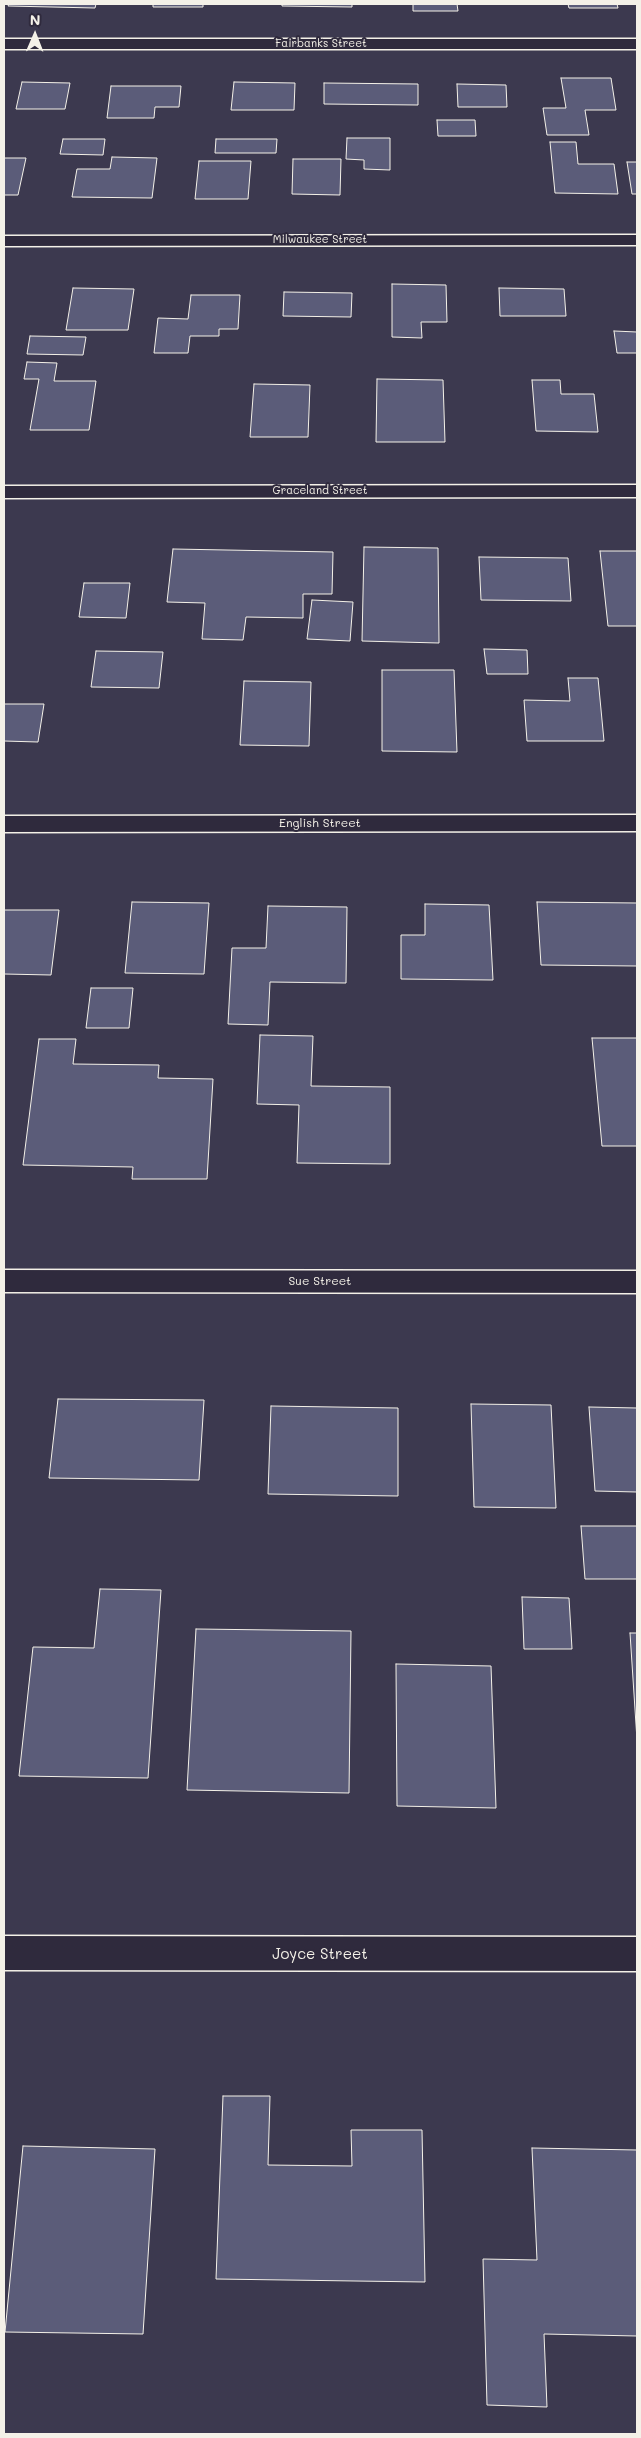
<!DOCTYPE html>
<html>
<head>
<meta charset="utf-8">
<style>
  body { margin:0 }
  #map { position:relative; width:641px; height:2438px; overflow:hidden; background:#3c394f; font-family:Mali,sans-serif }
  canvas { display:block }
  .frame { position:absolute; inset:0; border:5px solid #f4f1e8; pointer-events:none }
  .north { position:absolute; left:10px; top:10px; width:50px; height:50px; -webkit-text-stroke:4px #2f2a3d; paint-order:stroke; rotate:1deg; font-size:14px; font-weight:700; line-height:20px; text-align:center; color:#f4f1e8 }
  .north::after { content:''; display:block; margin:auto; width:18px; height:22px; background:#f4f1e8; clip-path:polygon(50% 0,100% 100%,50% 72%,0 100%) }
</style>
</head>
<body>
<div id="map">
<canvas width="641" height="2438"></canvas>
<div class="frame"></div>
<div class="north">N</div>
</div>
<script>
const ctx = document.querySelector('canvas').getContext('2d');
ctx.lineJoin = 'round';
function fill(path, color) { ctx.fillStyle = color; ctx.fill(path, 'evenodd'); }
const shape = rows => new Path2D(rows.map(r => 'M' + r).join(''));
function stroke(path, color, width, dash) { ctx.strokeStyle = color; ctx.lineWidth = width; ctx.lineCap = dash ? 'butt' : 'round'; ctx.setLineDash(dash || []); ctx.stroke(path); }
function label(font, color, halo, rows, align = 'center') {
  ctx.font = font + ' Mali,sans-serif'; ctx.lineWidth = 4; ctx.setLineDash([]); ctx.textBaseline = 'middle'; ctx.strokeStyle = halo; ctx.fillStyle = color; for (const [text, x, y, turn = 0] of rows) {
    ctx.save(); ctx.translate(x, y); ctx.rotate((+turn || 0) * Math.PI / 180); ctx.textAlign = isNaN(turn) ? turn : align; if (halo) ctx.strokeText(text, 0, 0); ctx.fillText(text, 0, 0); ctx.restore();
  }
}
const building = shape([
  [9,4,96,4,95,8,8,6,9,4],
  [153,4,203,4,203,7,153,7,153,4],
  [282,4,352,4,352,7,282,6,282,4],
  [413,4,457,4,458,11,413,11,413,4],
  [568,4,617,4,618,8,569,8,568,4],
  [561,78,611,78,616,110,585,110,589,135,547,135,543,108,566,108,561,78],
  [22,82,70,83,65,109,16,109,22,82],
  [234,82,295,83,294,110,231,110,234,82],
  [324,83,418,84,418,105,324,104,324,83],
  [457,84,506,85,507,107,458,107,457,84],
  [111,86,181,86,179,107,155,107,154,118,107,118,111,86],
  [437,120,475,120,476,136,438,136,437,120],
  [347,138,390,138,390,170,364,169,364,160,346,159,347,138],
  [63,139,105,139,103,155,60,154,63,139],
  [216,139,277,139,276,153,215,153,216,139],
  [550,142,576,142,578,164,614,164,618,194,555,193,550,142],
  [112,157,157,158,152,198,72,197,77,169,110,169,112,157],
  [4,158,26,158,18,195,4,195,4,158],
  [293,159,341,159,340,195,292,194,293,159],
  [199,161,251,161,248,199,195,199,199,161],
  [627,162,637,162,637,194,632,194,627,162],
  [392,284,446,285,447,322,421,322,422,338,392,337,392,284],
  [73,288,134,289,128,330,66,330,73,288],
  [499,288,564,289,566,316,500,316,499,288],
  [284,292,352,293,351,317,283,316,284,292],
  [191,295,240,295,238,329,219,329,219,336,190,336,188,353,154,353,158,318,188,319,191,295],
  [614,331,637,332,637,353,617,353,614,331],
  [30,336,86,337,83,355,27,354,30,336],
  [27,362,57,363,54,381,96,381,89,430,30,430,39,379,24,379,27,362],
  [377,379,443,380,445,442,376,442,377,379],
  [532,380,560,380,561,394,594,394,598,432,536,431,532,380],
  [254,384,310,385,308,437,250,437,254,384],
  [364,547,438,548,439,643,362,641,364,547],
  [173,549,333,552,332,594,303,594,303,618,246,617,243,640,202,639,205,603,167,602,173,549],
  [600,551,637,551,637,626,608,626,600,551],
  [479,557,568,558,571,601,481,600,479,557],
  [84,583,130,583,126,618,79,617,84,583],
  [312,600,353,602,350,641,307,639,312,600],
  [484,649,527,650,528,674,487,674,484,649],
  [96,651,163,652,159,688,91,687,96,651],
  [382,670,454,670,457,752,382,751,382,670],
  [568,678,598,678,604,741,527,741,524,700,570,701,568,678],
  [244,681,311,682,309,746,240,745,244,681],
  [4,704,44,704,38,742,4,741,4,704],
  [132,902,209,903,204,974,125,973,132,902],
  [537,902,637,903,637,966,541,965,537,902],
  [425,904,489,905,493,980,401,979,401,935,425,935,425,904],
  [268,906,347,907,346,983,270,982,268,1025,228,1024,232,948,266,948,268,906],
  [4,910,59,910,51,975,4,974,4,910],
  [91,988,133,988,129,1028,86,1028,91,988],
  [260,1035,313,1036,311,1086,390,1087,390,1164,297,1163,299,1105,257,1104,260,1035],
  [592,1038,637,1038,637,1146,602,1146,592,1038],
  [39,1039,76,1039,73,1064,159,1065,158,1078,213,1079,207,1179,132,1179,133,1167,23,1165,39,1039],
  [58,1399,204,1400,199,1480,49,1478,58,1399],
  [471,1404,551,1405,556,1508,474,1507,471,1404],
  [271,1406,398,1408,398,1496,268,1494,271,1406],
  [589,1407,637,1408,637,1492,595,1491,589,1407],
  [581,1526,637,1526,637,1579,585,1579,581,1526],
  [100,1589,161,1590,148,1778,19,1776,33,1647,94,1648,100,1589],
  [522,1597,569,1598,572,1649,524,1649,522,1597],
  [196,1629,351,1631,349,1793,187,1790,196,1629],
  [630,1633,637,1633,637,1740,630,1633],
  [396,1664,491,1666,496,1808,397,1806,396,1664],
  [223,2096,270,2096,268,2165,352,2166,351,2130,422,2130,425,2282,216,2279,223,2096],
  [23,2146,155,2149,143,2334,5,2332,23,2146],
  [532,2148,637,2150,637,2336,544,2334,547,2407,487,2405,483,2259,537,2260,532,2148]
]);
const minor = shape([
  [4,39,637,39,637,49,4,49,4,39],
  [637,235,637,245,4,246,4,236,637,235],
  [637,485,637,497,4,498,4,486,637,485],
  [637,815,637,831,4,832,4,816,637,815],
  [4,1270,637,1271,637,1293,4,1292,4,1270],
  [4,1936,637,1937,637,1971,4,1970,4,1936]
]);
const farStreetnames = [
  ["Fairbanks Street",321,44],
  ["Milwaukee Street",320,240],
  ["Graceland Street",320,491]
];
const streetNames = [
  ["English Street",320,823],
  ["Sue Street",320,1281]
];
const nearStreetnames = [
  ["Joyce Street",320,1954]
];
fill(building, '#5b5c79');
stroke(building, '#f4f1e8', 1);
stroke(minor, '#f4f1e8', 3);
fill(minor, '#2f2a3d');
label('11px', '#f4f1e8', '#2f2a3d', farStreetnames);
label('12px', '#f4f1e8', '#2f2a3d', streetNames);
label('15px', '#f4f1e8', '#2f2a3d', nearStreetnames);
</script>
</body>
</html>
